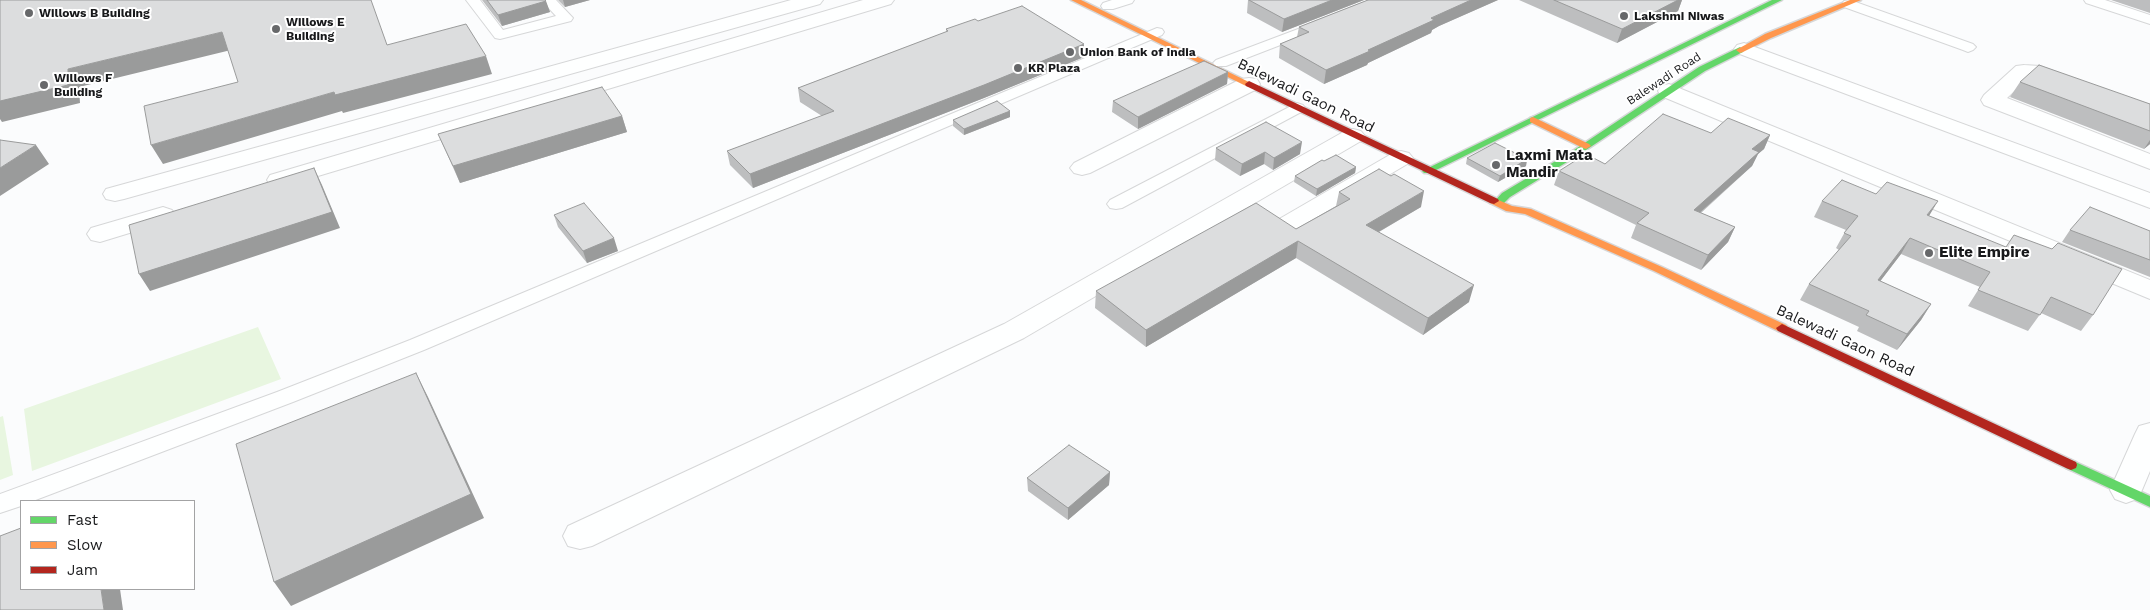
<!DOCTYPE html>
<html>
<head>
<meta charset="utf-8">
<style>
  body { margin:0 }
  #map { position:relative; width:2150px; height:610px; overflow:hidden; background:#fbfcfd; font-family:"Work Sans",sans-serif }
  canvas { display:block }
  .legend { position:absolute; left:20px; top:500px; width:175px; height:90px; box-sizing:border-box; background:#fff; border:1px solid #a3a3a4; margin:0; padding:6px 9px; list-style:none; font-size:15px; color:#18191b }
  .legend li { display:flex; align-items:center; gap:10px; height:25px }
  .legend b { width:25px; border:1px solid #a3a3a4 }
</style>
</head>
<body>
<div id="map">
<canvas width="2150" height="610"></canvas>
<ul class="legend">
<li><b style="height:6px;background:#63d668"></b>Fast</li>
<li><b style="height:6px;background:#ff974d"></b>Slow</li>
<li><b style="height:6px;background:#b3261e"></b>Jam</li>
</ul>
</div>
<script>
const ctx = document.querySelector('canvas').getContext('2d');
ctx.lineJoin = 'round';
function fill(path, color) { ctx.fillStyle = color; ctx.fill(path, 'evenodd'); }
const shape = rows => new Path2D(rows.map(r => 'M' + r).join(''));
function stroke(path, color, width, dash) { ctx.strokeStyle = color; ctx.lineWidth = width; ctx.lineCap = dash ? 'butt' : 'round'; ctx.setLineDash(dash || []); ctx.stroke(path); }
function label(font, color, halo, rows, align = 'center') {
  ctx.font = font + ' "Work Sans",sans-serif'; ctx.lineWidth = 4; ctx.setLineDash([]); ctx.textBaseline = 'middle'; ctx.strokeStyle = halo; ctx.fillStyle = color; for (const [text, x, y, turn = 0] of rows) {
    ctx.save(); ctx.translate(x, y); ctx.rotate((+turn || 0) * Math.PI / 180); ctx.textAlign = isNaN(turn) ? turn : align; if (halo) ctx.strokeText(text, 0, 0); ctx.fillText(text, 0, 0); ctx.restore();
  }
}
const green = shape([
  [258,327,281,379,32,471,24,409],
  [3,416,13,475,0,480,0,417]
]);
const lane = shape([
  [466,0,480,0,503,30,556,16,541,0,556,0,573,18,571,21,500,39,495,38,466,0],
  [1112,0,1134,0,1132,3,1113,9,1103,9,1101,6,1103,3,1112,0],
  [1850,0,1973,44,1976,47,1973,50,1968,52,1963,50,1844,7,1842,4,1844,1,1850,0],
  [2084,0,2105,0,2150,15,2150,24,2086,3,2084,0],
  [1322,20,1327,21,1329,24,1327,27,1226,66,1216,66,1213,63,1216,60,1322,20],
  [1157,28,1162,29,1164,32,1162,35,424,350,293,402,33,501,21,501,21,506,0,513,0,494,277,392,410,340,1157,28],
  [1297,103,1303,105,1305,108,1303,111,1122,208,1116,209,1110,208,1107,204,1110,200,1297,103]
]);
const street = shape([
  [791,0,823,0,820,4,124,199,115,201,106,199,103,194,106,189,791,0],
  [863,0,894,0,891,4,288,185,279,187,270,185,267,180,270,175,863,0],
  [1744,43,2150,193,2150,208,1737,53,1734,49,1737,45,1744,43],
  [2024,65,2040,66,2074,79,2077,84,2074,89,2066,90,2029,77,2007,98,2150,154,2150,169,1984,105,1981,100,1984,95,2016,66,2024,65],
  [1249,78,1257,79,1260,84,1257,89,1090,173,1082,175,1074,173,1070,168,1074,163,1241,79,1249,78],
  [1669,84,2150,280,2150,299,1661,96,1658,91,1661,86,1669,84],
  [1353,129,1361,131,1365,136,1361,141,1024,338,592,546,580,549,568,546,563,536,568,526,1004,324,1345,131,1353,129],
  [1401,151,1409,153,1413,158,1409,163,1292,232,1283,235,1274,232,1270,227,1274,222,1393,153,1401,151],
  [163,207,172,210,176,215,172,220,100,242,91,240,87,234,91,228,163,207],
  [2150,423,2150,471,2142,490,2137,499,2126,503,2115,499,2110,490,2135,434,2139,426,2150,423]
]);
const fast = shape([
  [1772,0,1782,0,1430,173,1424,173,1422,171,1772,0],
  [1740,47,1744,50,1743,52,1705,71,1580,154,1510,197,1502,205,1498,206,1493,203,1502,193,1574,150,1699,67,1740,47],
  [2071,460,2150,496,2150,507,2066,468,2065,465,2066,462,2071,460]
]);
const slow = shape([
  [1071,0,1081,0,1253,84,1249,87,1246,86,1071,0],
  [1850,0,1861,0,1771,38,1743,52,1740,53,1736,50,1765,34,1850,0],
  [1533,117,1589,144,1591,146,1586,149,1583,148,1530,122,1530,118,1533,117],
  [1494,198,1512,206,1531,209,1662,267,1786,325,1788,328,1786,331,1778,331,1654,271,1525,214,1506,211,1490,203,1489,201,1494,198]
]);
const jam = shape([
  [1249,81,1498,199,1499,201,1494,204,1490,203,1246,86,1245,84,1249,81],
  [1782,324,2076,462,2077,465,2076,468,2071,470,2066,468,1778,331,1776,328,1782,324]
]);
const wall = shape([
  [482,0,545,0,550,12,502,26],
  [558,0,590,0,565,7],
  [1248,0,1364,0,1282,32,1247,13],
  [1368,0,1498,0,1439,26,1432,30,1431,33,1368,63,1367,65,1324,84,1279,58,1280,44,1297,37,1299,27],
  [1519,0,1682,0,1678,11,1617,43],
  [2111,0,2150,0,2150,13],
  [978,21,1084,57,984,98,753,188,730,165,727,151,822,116,800,102,798,88,946,32,946,29],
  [1228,72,1227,84,1138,129,1112,112,1113,101],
  [2020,82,2137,100,2150,104,2150,144,2144,149,2010,97],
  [1010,111,1010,117,964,135,953,126,953,120],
  [622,116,627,132,460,183,438,134],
  [1770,135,1764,149,1758,154,1752,166,1701,213,1735,227,1728,242,1701,270,1631,238,1636,225,1554,185,1559,171,1605,164],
  [1216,148,1300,154,1273,170,1264,164,1240,176,1215,160],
  [1467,158,1527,159,1526,166,1498,182,1466,164],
  [1324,161,1356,167,1355,173,1316,196,1294,182,1295,176],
  [1339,192,1421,207,1379,232,1469,302,1423,335,1296,258,1146,347,1095,308,1096,291,1296,229,1336,206],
  [1822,201,1929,216,2093,315,2081,331,2041,313,2028,331,1968,306,1980,287,1901,254,1880,281,1931,304,1921,320,1897,350,1857,331,1859,327,1800,300,1809,284,1839,250,1836,248,1846,230,1814,217],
  [554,215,618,251,587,263,558,227],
  [2070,230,2150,231,2150,277,2062,242],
  [1110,472,1109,485,1068,520,1028,491,1027,478]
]);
const shadedWall = shape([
  [563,0,590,0,565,7],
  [1332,0,1364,0,1282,32,1284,19],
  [1471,0,1498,0,1439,26,1432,30,1431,33,1368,63,1367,65,1324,84,1326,70,1368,50,1442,13],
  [1678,0,1682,0,1678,11,1617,43,1622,29],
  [546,1,550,12,502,26,498,15],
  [222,32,231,50,79,87,80,103,2,122,0,119,0,101,68,69],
  [1084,44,1084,57,984,98,753,188,750,174],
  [486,56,492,74,343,113,342,111,163,164,151,145,334,92],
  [1228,72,1227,84,1138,129,1138,117],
  [1010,111,1010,117,964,135,964,129],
  [622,116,627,132,460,183,453,166],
  [1770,135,1764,149,1758,154,1752,166,1687,224,1694,210,1752,149],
  [2150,140,2150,144,2144,149],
  [1302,142,1300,154,1273,170,1274,158],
  [36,145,49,164,0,196,0,168],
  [1265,152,1264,164,1240,176,1242,164],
  [1527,159,1526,166,1498,182,1500,176],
  [1356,167,1355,173,1316,196,1317,189],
  [314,168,322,185,340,228,150,291,139,274],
  [1424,191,1421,207,1363,241,1366,225],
  [1938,201,1929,216,1927,215],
  [1735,227,1728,242,1701,270,1708,255],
  [614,238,618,251,587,263,583,251],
  [1910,238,1901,254,1869,296,1878,280],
  [1298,241,1296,258,1146,347,1146,330],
  [1474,285,1469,302,1423,335,1428,318],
  [1931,304,1921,320,1897,350,1907,334],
  [416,373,428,397,484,518,291,606,274,582],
  [1110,472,1109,485,1068,520,1068,508],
  [101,589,120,589,123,610,104,610]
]);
const building = shape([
  [0,0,371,0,387,45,466,24,486,56,335,95,334,92,151,145,144,106,238,82,222,32,68,69,68,85,0,101,0,0],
  [487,0,545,0,546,1,498,15,487,0],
  [1249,0,1332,0,1284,19,1249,0],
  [1368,0,1471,0,1431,18,1434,20,1368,50,1370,51,1326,70,1280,44,1309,32,1299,27,1368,0],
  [1554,0,1678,0,1622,29,1554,0],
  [1022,6,1084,44,984,85,750,174,727,151,834,111,798,88,948,31,946,29,975,19,978,21,1022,6],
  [1204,61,1228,72,1138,117,1113,101,1204,61],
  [2039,65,2150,104,2150,131,2020,82,2039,65],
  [602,87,622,116,453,166,438,134,602,87],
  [997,101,1010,111,964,129,953,120,997,101],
  [1663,114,1711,133,1728,118,1770,135,1752,149,1759,152,1694,210,1735,227,1708,255,1637,223,1649,213,1559,171,1586,154,1605,164,1663,114],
  [1266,122,1302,142,1274,158,1265,152,1242,164,1216,148,1266,122],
  [0,140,36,145,0,168,0,140],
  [1495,143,1527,159,1500,176,1467,158,1495,143],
  [1336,155,1356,167,1317,189,1295,176,1322,160,1324,161,1336,155],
  [314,168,332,212,139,274,129,225,314,168],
  [1379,169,1391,176,1394,174,1424,191,1366,225,1474,285,1428,318,1298,241,1146,330,1096,291,1256,203,1296,229,1350,199,1339,192,1379,169],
  [1842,180,1876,194,1887,182,1938,201,1927,215,2006,247,2014,235,2052,249,2058,243,2122,269,2093,315,2051,297,2040,315,1978,290,1990,272,1910,238,1878,280,1931,304,1907,334,1866,315,1869,311,1809,284,1851,236,1844,233,1858,216,1822,201,1842,180],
  [584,203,614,238,583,251,554,215,584,203],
  [2090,207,2150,231,2150,260,2070,230,2090,207],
  [416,373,471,494,274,582,236,444,416,373],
  [1069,445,1110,472,1068,508,1027,478,1069,445],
  [21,528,21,589,101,589,104,610,0,610,0,536,21,528]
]);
const markers = [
  [29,13,5,"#67686a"],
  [1624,16,5,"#67686a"],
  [276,29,5,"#67686a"],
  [1070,52,5,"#67686a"],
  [1018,68,5,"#67686a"],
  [44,85,5,"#67686a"],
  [1496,165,5,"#67686a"],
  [1929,253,5,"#67686a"]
];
const farPoinames = [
  ["Willows B Building",39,13],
  ["Lakshmi Niwas",1634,16],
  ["Willows E",286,22],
  ["Building",286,36],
  ["Union Bank of India",1080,52],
  ["KR Plaza",1028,68],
  ["Willows F",54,78],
  ["Building",54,92]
];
const farStreetnames = [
  ["Balewadi Road",1664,79,-33]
];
const streetNames = [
  ["Balewadi Gaon Road",1306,96,26],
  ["Balewadi Gaon Road",1845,341,25]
];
const poiNames = [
  ["Laxmi Mata",1506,156],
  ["Mandir",1506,173],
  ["Elite Empire",1939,253]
];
fill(green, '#e8f6e0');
stroke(lane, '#d6d7d8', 2);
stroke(street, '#d6d7d8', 2);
stroke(fast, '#d6d7d8', 3);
stroke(slow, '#d6d7d8', 3);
stroke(jam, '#d6d7d8', 3);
fill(lane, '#feffff');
fill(street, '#feffff');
fill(fast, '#63d668');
fill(slow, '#ff974d');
fill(jam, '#b3261e');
fill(wall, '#bdbebf');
fill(shadedWall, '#9a9b9b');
fill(building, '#dcddde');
stroke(building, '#9a9b9b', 1);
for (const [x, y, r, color] of markers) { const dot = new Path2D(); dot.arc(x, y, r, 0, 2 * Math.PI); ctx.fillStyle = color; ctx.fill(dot); stroke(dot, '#fff', 2); }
label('bold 12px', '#18191b', '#fff', farPoinames, 'left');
label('12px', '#18191b', '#fff', farStreetnames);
label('15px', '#18191b', '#fff', streetNames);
label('bold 15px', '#18191b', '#fff', poiNames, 'left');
</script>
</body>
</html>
